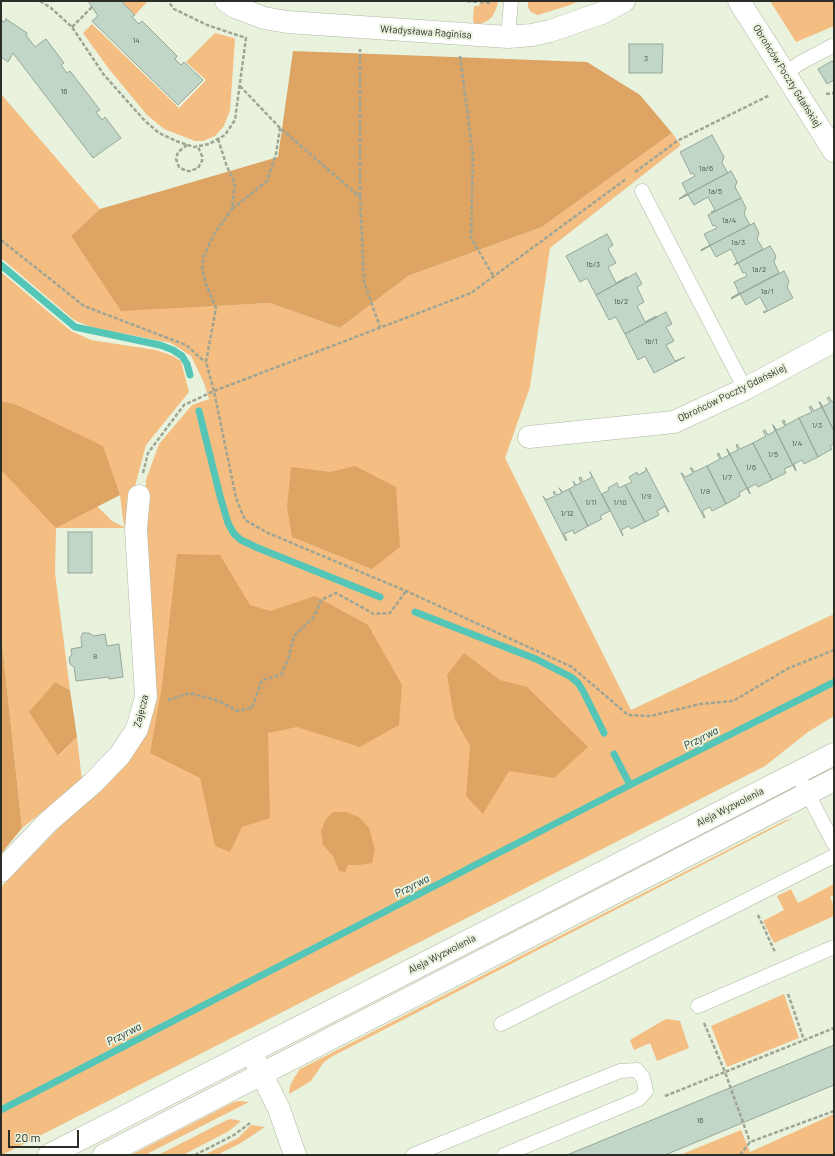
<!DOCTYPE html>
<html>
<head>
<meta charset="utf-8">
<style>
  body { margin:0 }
  #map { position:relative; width:835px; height:1156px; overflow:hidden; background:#e9f2dd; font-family:Barlow,sans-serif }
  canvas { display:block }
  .frame { position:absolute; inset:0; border:2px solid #2b2e26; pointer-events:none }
  .scale { position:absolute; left:8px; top:1130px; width:71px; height:18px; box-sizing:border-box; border:2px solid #2b2e26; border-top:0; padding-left:5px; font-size:12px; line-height:14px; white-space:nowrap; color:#2b2e26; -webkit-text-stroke:3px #e9f2dd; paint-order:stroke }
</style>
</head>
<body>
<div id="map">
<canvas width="835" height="1156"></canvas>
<div class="frame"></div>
<div class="scale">20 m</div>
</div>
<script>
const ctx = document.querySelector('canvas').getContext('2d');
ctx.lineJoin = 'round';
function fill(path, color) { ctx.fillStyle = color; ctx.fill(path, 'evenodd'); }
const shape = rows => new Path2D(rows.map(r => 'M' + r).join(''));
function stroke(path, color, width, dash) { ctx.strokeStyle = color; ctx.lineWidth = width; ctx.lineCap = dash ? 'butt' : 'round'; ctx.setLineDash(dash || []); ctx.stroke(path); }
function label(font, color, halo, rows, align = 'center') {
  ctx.font = font + ' Barlow,sans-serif'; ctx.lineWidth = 4; ctx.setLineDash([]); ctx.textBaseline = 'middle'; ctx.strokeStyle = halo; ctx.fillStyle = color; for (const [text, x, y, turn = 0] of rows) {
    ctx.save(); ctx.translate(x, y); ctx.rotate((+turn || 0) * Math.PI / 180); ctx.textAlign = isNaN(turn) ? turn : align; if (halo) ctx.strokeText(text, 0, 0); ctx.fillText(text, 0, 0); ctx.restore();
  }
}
const green = shape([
  [121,1,148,1,135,15],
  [480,1,498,1,497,7,492,17,487,21,480,24,475,24,473,21,474,6,479,6],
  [528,1,579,1,570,5,538,15,533,13,530,11,528,7],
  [770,1,834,1,834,26,796,42],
  [92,24,179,108,206,80,186,62,215,33,234,38,235,40,230,110,224,126,215,136,203,141,195,141,164,129,147,115,109,69,83,33],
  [1,94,100,209,71,236,121,310,270,303,340,328,408,276,542,227,672,133,681,145,550,248,530,387,505,458,631,710,834,614,834,716,808,732,765,766,2,1155,1,887,134,751,146,480,159,444,192,405,209,399,204,383,191,356,171,343,91,327,74,320,1,258],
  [1,272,71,331,91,340,156,350,173,356,181,361,189,392,146,445,124,528,56,528,55,573,70,690,55,682,59,756,77,737,82,781,22,828,1,634,1,409,112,521,124,527,120,495,15,404,1,401],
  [793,818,331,1057,324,1062,311,1081,289,1094,290,1086,294,1078,300,1069,304,1067,784,821],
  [834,884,834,895,830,897,834,906,834,916,774,943,763,921,784,910,777,896,791,889,798,903],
  [784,994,799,1038,727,1067,711,1026],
  [668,1019,680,1021,689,1048,657,1061,650,1043,634,1050,630,1040,664,1020],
  [240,1101,249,1102,145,1155,131,1155,234,1102],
  [834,1114,834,1155,680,1155,741,1130,750,1152],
  [231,1119,241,1121,229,1131,183,1155,158,1155,227,1120],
  [251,1125,265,1127,241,1143,217,1155,204,1155,238,1138]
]);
const forest = shape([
  [293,51,587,62,640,95,672,133,542,227,408,276,340,328,270,303,121,311,71,236,100,209,278,157],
  [1,401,15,404,103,446,120,495,56,528,1,470],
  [355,466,396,487,400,547,372,569,292,537,287,507,291,467,330,472],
  [177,554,220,555,250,605,270,611,315,596,368,625,402,685,399,725,360,747,297,727,268,733,270,818,242,827,230,852,215,846,200,778,150,753,162,686],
  [1,634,22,828,1,854],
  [464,653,500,680,527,687,588,747,554,778,509,771,483,814,466,796,470,746,454,717,447,675],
  [55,682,70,690,77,737,58,756,29,712],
  [333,812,346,812,359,817,369,828,375,850,372,863,359,865,348,865,345,872,339,871,333,856,323,845,321,831,326,819]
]);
const stream = shape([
  [1,265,75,327,160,345,173,350,182,356,187,364,190,375],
  [199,411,220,496,228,523,234,534,241,540,258,548,380,597],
  [415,612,536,659,571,677,578,683,583,691,604,733],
  [614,754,630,785],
  [1,1110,630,785,834,682]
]);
const building = shape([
  [88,1,121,1,135,15,132,17,139,24,142,21,177,56,175,59,181,65,184,62,203,80,178,105,92,21,98,16,88,1],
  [6,19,27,33,26,35,35,47,46,39,64,63,61,65,67,73,70,71,100,110,96,112,102,120,105,117,121,138,93,158,13,53,8,62,1,57,1,20,4,22,6,19],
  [629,44,663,44,662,73,629,73,629,44],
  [832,61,834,64,834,80,827,84,818,69,832,61],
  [712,135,724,157,722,163,728,173,679,199,687,193,682,183,695,176,693,173,691,174,680,152,712,135],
  [731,171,737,182,735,187,741,198,712,213,711,212,715,210,708,197,694,205,688,195,679,199,731,171],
  [741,198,746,208,744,214,750,225,701,250,710,245,704,234,717,228,715,225,713,226,708,215,741,198],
  [754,223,759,233,757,239,763,249,734,265,737,262,731,249,716,257,710,246,701,251,701,250,754,223],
  [607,234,613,245,608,249,616,263,608,267,616,283,627,277,627,278,596,295,587,278,580,282,566,256,607,234],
  [770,246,776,256,774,262,779,273,731,298,739,293,734,282,747,276,745,272,743,273,738,263,734,265,770,246],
  [784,271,789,281,787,287,793,298,764,313,763,312,767,310,760,297,746,305,740,294,731,299,784,271],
  [636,273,642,284,637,287,644,302,637,306,645,322,656,316,657,317,625,334,616,317,609,320,596,295,636,273],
  [666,312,672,324,666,327,674,341,666,345,675,361,685,357,654,373,645,356,638,360,625,334,666,312],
  [829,397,832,402,834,401,834,431,820,402,822,407,830,403,827,398,829,397],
  [819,402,834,431,834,444,830,446,832,449,818,457,799,418,812,412,809,407,811,406,814,411,822,407,819,402],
  [799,418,818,457,804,464,802,460,794,464,796,471,773,425,777,430,785,426,782,421,784,420,786,425,799,418],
  [773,425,796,471,793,465,784,469,786,473,772,480,753,443,766,436,763,431,765,430,768,435,775,431,773,425],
  [753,443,772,480,758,487,756,484,748,488,750,494,727,449,730,454,738,450,736,445,737,444,740,449,753,443],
  [727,449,750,494,747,488,739,493,740,496,726,504,707,466,720,459,717,454,719,453,721,459,729,455,727,449],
  [707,466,726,504,712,511,710,507,702,511,705,517,704,518,681,473,682,473,685,477,693,473,690,468,692,468,694,472,707,466],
  [646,468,669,512,668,512,665,506,657,511,659,515,645,522,625,485,632,482,629,477,637,472,638,475,646,471,646,468],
  [590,472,610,511,600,516,602,519,588,526,569,489,575,486,573,481,576,485,581,483,579,478,581,477,583,482,592,477,590,472],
  [617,483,619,488,625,485,645,522,631,529,629,526,621,530,623,536,602,494,609,490,608,488,617,483],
  [559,488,563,492,569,489,588,526,574,534,573,530,564,534,567,540,566,541,543,496,546,500,555,496,553,492,554,491,557,495,562,493,559,488],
  [68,532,92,532,92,573,68,573,68,532],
  [83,633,89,633,94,636,105,634,107,646,119,644,123,677,109,679,109,677,76,681,74,667,70,664,69,658,72,654,71,649,82,647,81,637,83,633],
  [834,1045,834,1085,665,1155,567,1155,834,1045]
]);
const path = shape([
  [40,1,51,8,72,27,104,75,145,121,159,133,176,141,194,147,209,144,225,135,235,120,246,38,207,25,174,9,168,1],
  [467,1,477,2],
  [480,2,491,3],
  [72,27,92,7],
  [460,56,473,156,471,238,494,277],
  [240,86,280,128,360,197,364,282,380,327],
  [826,94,834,93],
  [218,139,227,167,235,183,232,209,214,234,204,256,202,268,206,284,216,308,206,362,214,391,236,498,245,520,268,533,406,591,572,667,628,715,651,716,700,704,733,701,789,668,834,650],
  [187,145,178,152,176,159,179,167,186,171,190,171,198,168,202,161,202,156,198,147],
  [635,172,677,141,770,95],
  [360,196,360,49],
  [232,209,267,181,276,154,280,128],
  [1,240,84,306,186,345,205,362],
  [143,473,148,453,184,405,214,391,471,293,626,179],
  [168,700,190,693,219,701,237,711,252,708,262,680,281,675,288,660,294,636,314,617,321,600,336,593,374,614,390,613,406,591],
  [758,915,775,952],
  [788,994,804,1040],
  [704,1023,725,1072,834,1028],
  [665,1096,725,1072,750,1142],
  [195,1155,234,1135,250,1123],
  [740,1155,750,1142,834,1111]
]);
const lane = shape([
  [508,37,511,1],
  [785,73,800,63,834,45],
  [642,191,745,389],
  [797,773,834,844],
  [698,1006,834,947],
  [501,1024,834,856],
  [413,1155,620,1071,637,1070,643,1078,646,1091,639,1099,504,1155]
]);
const street = shape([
  [226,1,235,7,264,18,287,22,508,37,532,35,550,31,602,13,624,1],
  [529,437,674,422,745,389,834,341],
  [1,871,48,822,93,783,120,755,137,729,146,697,136,529,139,496],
  [251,1052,279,1109,295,1155]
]);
const secondary = shape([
  [739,1,834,151],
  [49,1155,834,754],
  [104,1155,834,780]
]);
const numberNames = [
  ["14",136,40],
  ["3",646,58],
  ["16",64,91],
  ["1a/6",706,168],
  ["1a/5",715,191],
  ["1a/4",729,220],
  ["1a/3",738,242],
  ["1b/3",593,264],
  ["1a/2",759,269],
  ["1a/1",767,291],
  ["1b/2",621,301],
  ["1b/1",651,341],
  ["1/3",817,425],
  ["1/4",797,443],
  ["1/5",773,454],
  ["1/6",751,467],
  ["1/7",727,477],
  ["1/8",705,491],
  ["1/9",646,496],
  ["1/11",591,502],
  ["1/10",620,502],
  ["1/12",567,513],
  ["8",95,656],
  ["16",700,1120]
];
const streetNames = [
  ["Władysława Raginisa",426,32,4],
  ["Obrońców Poczty Gdańskiej",787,76,58],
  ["Obrońców Poczty Gdańskiej",732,393,-26],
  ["Zajęcza",141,711,-76],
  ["Aleja Wyzwolenia",730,807,-27],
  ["Aleja Wyzwolenia",442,954,-27]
];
const waterNames = [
  ["Przyrwa",701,738,-27],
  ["Przyrwa",412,886,-27],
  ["Przyrwa",124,1034,-27]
];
fill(green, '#f4be83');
fill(forest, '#dda464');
stroke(stream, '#54c6b7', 7);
fill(building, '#c2d6c8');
stroke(building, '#94a799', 1);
stroke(lane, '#b0b8a5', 15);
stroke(street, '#b0b8a5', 23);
stroke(secondary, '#b0b8a5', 23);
stroke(path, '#9ea595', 2.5, [4, 2]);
stroke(lane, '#fff', 14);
stroke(street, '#fff', 22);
stroke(secondary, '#fff', 22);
label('8px', '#51584e', null, numberNames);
label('10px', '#2b2e26', '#e9f2dd', streetNames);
label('italic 11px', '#1c302d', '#e9f2dd', waterNames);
</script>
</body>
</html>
